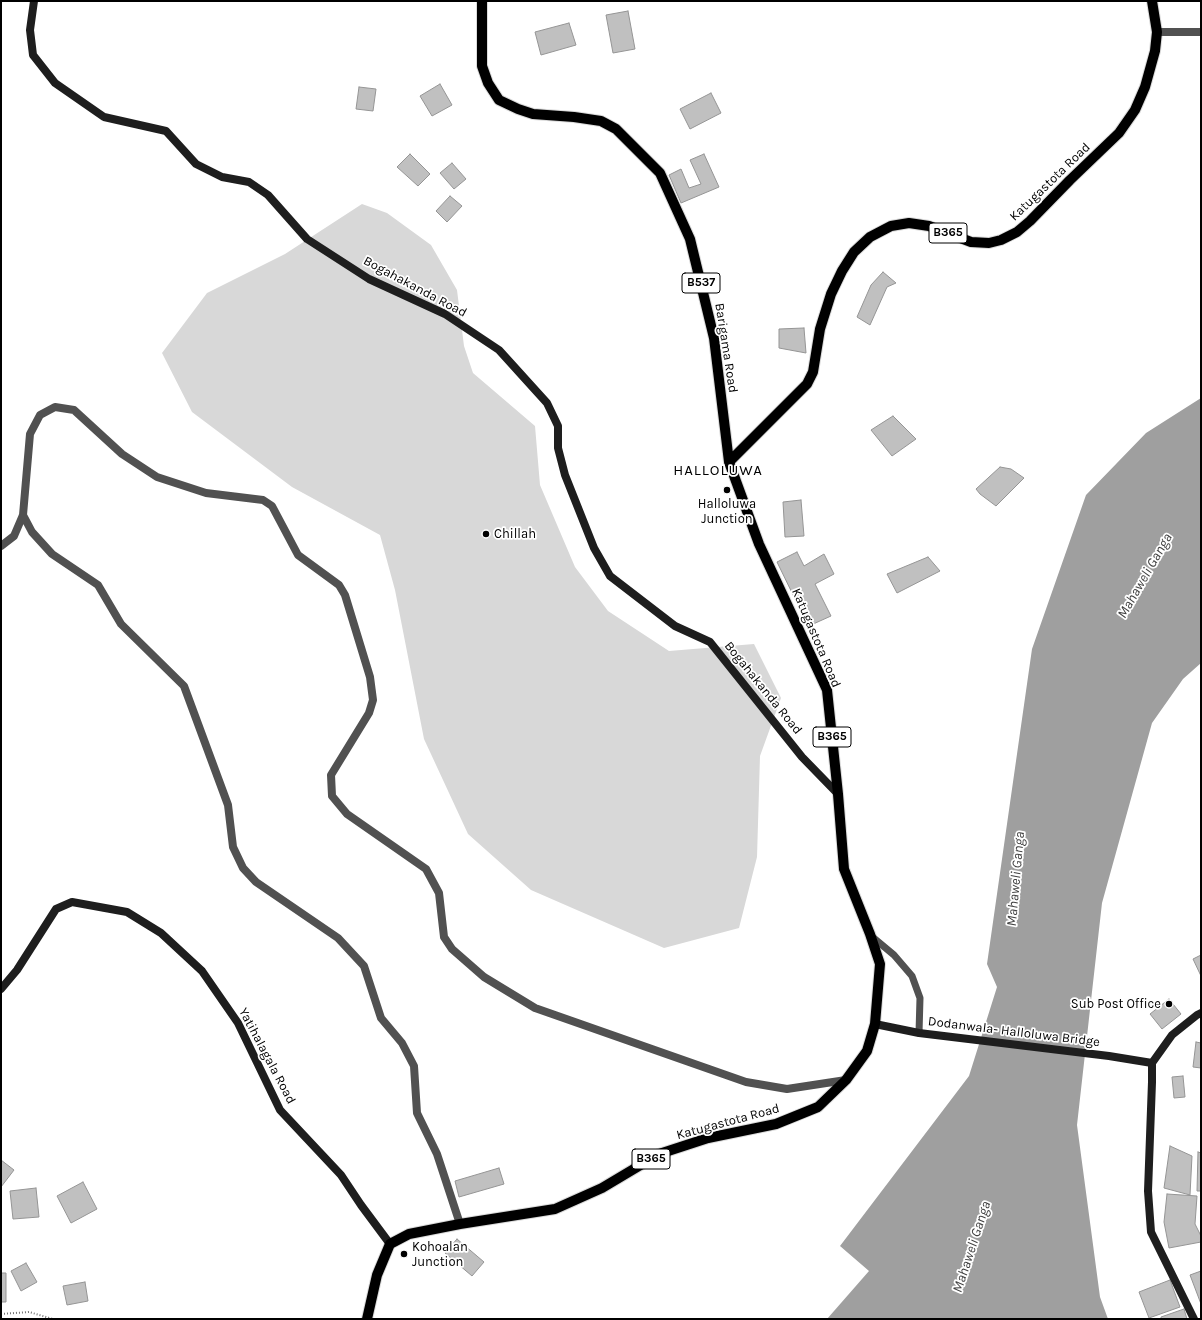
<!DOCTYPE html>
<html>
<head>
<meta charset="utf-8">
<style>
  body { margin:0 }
  #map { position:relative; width:1202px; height:1320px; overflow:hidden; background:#fff; font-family:Karla,sans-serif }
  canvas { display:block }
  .frame { position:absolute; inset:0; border:2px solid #000; pointer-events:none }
</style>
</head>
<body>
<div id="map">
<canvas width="1202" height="1320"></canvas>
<div class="frame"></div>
</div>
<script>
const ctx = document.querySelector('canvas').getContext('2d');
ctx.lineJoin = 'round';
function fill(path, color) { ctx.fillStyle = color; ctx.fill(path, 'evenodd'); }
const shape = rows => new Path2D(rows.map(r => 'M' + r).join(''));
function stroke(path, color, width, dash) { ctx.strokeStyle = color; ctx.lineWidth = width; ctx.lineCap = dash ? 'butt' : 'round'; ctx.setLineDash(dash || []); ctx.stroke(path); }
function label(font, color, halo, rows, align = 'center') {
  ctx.font = font + ' Karla,sans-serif'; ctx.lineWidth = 3.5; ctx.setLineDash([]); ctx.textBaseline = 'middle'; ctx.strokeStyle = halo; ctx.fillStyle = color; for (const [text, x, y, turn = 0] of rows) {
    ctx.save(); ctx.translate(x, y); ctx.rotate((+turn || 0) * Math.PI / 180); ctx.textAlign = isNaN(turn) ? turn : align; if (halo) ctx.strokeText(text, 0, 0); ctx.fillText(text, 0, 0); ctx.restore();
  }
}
const green = shape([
  [362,204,387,213,431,245,457,290,464,346,473,373,535,426,540,485,575,567,608,611,669,651,754,644,781,698,760,756,757,857,739,928,664,948,531,890,468,834,424,739,395,590,380,535,292,487,192,412,162,353,207,293,285,254]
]);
const water = shape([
  [1201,398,1201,663,1183,679,1152,723,1102,903,1077,1125,1100,1297,1108,1319,827,1319,869,1271,840,1246,969,1076,997,987,987,964,1032,649,1086,495,1146,433]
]);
const building = shape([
  [628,11,635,49,613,53,606,15,628,11],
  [569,23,576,45,541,55,535,32,569,23],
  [440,84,452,105,432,116,420,96,440,84],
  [359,87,376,89,373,111,356,109,359,87],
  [711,93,721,113,690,129,680,109,711,93],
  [410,154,430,174,418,186,397,167,410,154],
  [704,154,719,187,681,203,669,175,681,169,689,188,701,184,690,160,704,154],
  [452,163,466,179,454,189,440,173,452,163],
  [450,196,462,206,447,222,436,211,450,196],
  [883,272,896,283,887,287,870,325,857,317,871,285,883,272],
  [804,328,806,353,779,348,779,329,804,328],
  [893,416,916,439,892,456,871,430,893,416],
  [1000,467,1011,469,1024,478,996,506,980,494,976,489,1000,467],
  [801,500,804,536,785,537,783,502,801,500],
  [797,552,804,566,824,554,834,574,815,584,831,616,811,625,797,603,777,562,797,552],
  [928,557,940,571,897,593,887,574,928,557],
  [1201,955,1201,976,1193,959,1201,955],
  [1169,999,1181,1014,1162,1029,1150,1014,1169,999],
  [1196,1042,1201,1043,1201,1068,1193,1067,1196,1042],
  [1183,1076,1185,1097,1174,1098,1172,1077,1183,1076],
  [1170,1146,1192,1156,1190,1195,1164,1188,1170,1146],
  [1198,1152,1201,1153,1201,1191,1197,1191,1198,1152],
  [1,1160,14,1170,1,1187,1,1160],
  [499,1168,504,1184,459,1197,455,1181,499,1168],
  [83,1182,97,1209,71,1223,57,1196,83,1182],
  [36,1188,39,1217,13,1219,10,1191,36,1188],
  [1167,1194,1197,1196,1195,1224,1201,1236,1201,1242,1169,1248,1164,1222,1167,1194],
  [457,1239,484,1262,472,1276,445,1253,457,1239],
  [26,1263,37,1282,21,1291,11,1271,26,1263],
  [1201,1271,1201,1304,1190,1275,1201,1271],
  [1,1273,6,1273,6,1302,1,1302,1,1273],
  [1170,1280,1180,1307,1149,1318,1139,1292,1170,1280],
  [85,1282,88,1301,67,1305,63,1286,85,1282],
  [1184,1309,1187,1319,1161,1319,1161,1317,1184,1309]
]);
const path = shape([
  [1,1314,29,1312,53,1319]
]);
const lane = shape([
  [870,935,894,955,912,976,920,998,919,1033]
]);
const street = shape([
  [1157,32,1201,32],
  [23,515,32,532,52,554,98,585,121,624,184,686,228,805,233,847,243,868,256,882,338,938,364,966,381,1018,402,1043,414,1066,417,1113,437,1154,460,1224],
  [1,546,14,536,23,515,30,434,40,415,55,407,74,410,122,454,157,477,206,493,263,500,272,506,298,555,339,585,345,595,370,677,373,700,369,713,331,775,332,796,347,814,426,869,439,893,444,937,452,949,484,977,535,1008,746,1082,787,1089,846,1080]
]);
const secondary = shape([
  [34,1,30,30,33,55,55,83,104,117,166,131,196,164,222,177,249,182,268,195,307,239,369,279,445,314,499,350,547,403,558,426,558,448,565,475,594,548,610,576,675,626,710,642,802,757,838,794],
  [1,989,17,970,56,909,72,902,127,912,161,933,202,971,238,1023,280,1110,341,1175,361,1205,390,1244],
  [875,1024,919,1033,1109,1056,1152,1063],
  [1194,1319,1151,1232,1148,1191,1152,1082,1152,1063,1172,1035,1197,1015,1201,1013]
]);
const primary = shape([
  [729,462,807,384,813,372,820,329,831,294,842,271,854,252,870,237,891,226,909,223,929,226,971,242,989,243,1001,240,1017,232,1030,221,1070,180,1119,133,1135,110,1145,87,1155,51,1157,32,1152,1],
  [367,1319,377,1275,390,1244,409,1234,460,1224,555,1209,602,1188,659,1154,708,1138,776,1124,818,1107,846,1080,867,1051,875,1024,880,964,870,934,844,869,838,794,827,690,759,544,729,462,714,338,690,239,660,173,616,129,601,121,574,117,533,114,518,109,499,100,488,83,482,66,482,1]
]);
const markers = [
  [727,490,4,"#000"],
  [486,534,4,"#000"],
  [1169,1004,4,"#000"],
  [404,1254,4,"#000"]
];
const shields = [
  [948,233,38],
  [701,283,38],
  [832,737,38],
  [651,1159,38]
];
const shieldNames = [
  ["B365",948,233],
  ["B537",701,283],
  ["B365",832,737],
  ["B365",651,1159]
];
const streetNames = [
  ["Katugastota Road",1050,182,-44],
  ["Bogahakanda Road",415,287,28],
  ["Barigama Road",726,348,81],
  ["Katugastota Road",816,638,67],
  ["Bogahakanda Road",763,688,51],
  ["Dodanwala- Halloluwa Bridge",1014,1032,7],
  ["Yatihalagala Road",267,1056,62],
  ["Katugastota Road",728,1122,-15]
];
const poiNames = [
  ["Halloluwa",727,504,"center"],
  ["Junction",727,519,"center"],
  ["Chillah",494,534],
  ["Sub Post Office",1161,1004,"right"],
  ["Kohoalan",412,1247],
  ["Junction",412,1262]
];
const waterNames = [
  ["Mahaweli Ganga",1145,576,-60],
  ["Mahaweli Ganga",1016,879,-85],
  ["Mahaweli Ganga",972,1247,-72]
];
const quarterNames = [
  ["HALLOLUWA",718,471]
];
fill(green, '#d8d8d8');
fill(water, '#9f9f9f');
fill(building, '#c0c0c0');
stroke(building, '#959595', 1);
stroke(primary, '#dbdbdb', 12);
stroke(path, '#737373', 2, [1, 2]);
stroke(lane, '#515151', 7);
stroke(street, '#515151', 8);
stroke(secondary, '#1e1e1e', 8);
stroke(primary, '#000', 10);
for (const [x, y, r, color] of markers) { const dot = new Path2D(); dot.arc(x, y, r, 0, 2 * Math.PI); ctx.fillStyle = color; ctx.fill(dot); stroke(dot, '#fff', 1.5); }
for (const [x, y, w] of shields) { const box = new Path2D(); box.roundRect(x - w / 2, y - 10, w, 20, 3); ctx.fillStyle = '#fff'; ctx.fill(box); stroke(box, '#000', 1); }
label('bold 12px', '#000', null, shieldNames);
label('13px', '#000', '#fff', streetNames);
label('13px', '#000', '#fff', poiNames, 'left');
label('italic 14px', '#404040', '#fff', waterNames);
ctx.letterSpacing = '1px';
label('15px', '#000', '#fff', quarterNames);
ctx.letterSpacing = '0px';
</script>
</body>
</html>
